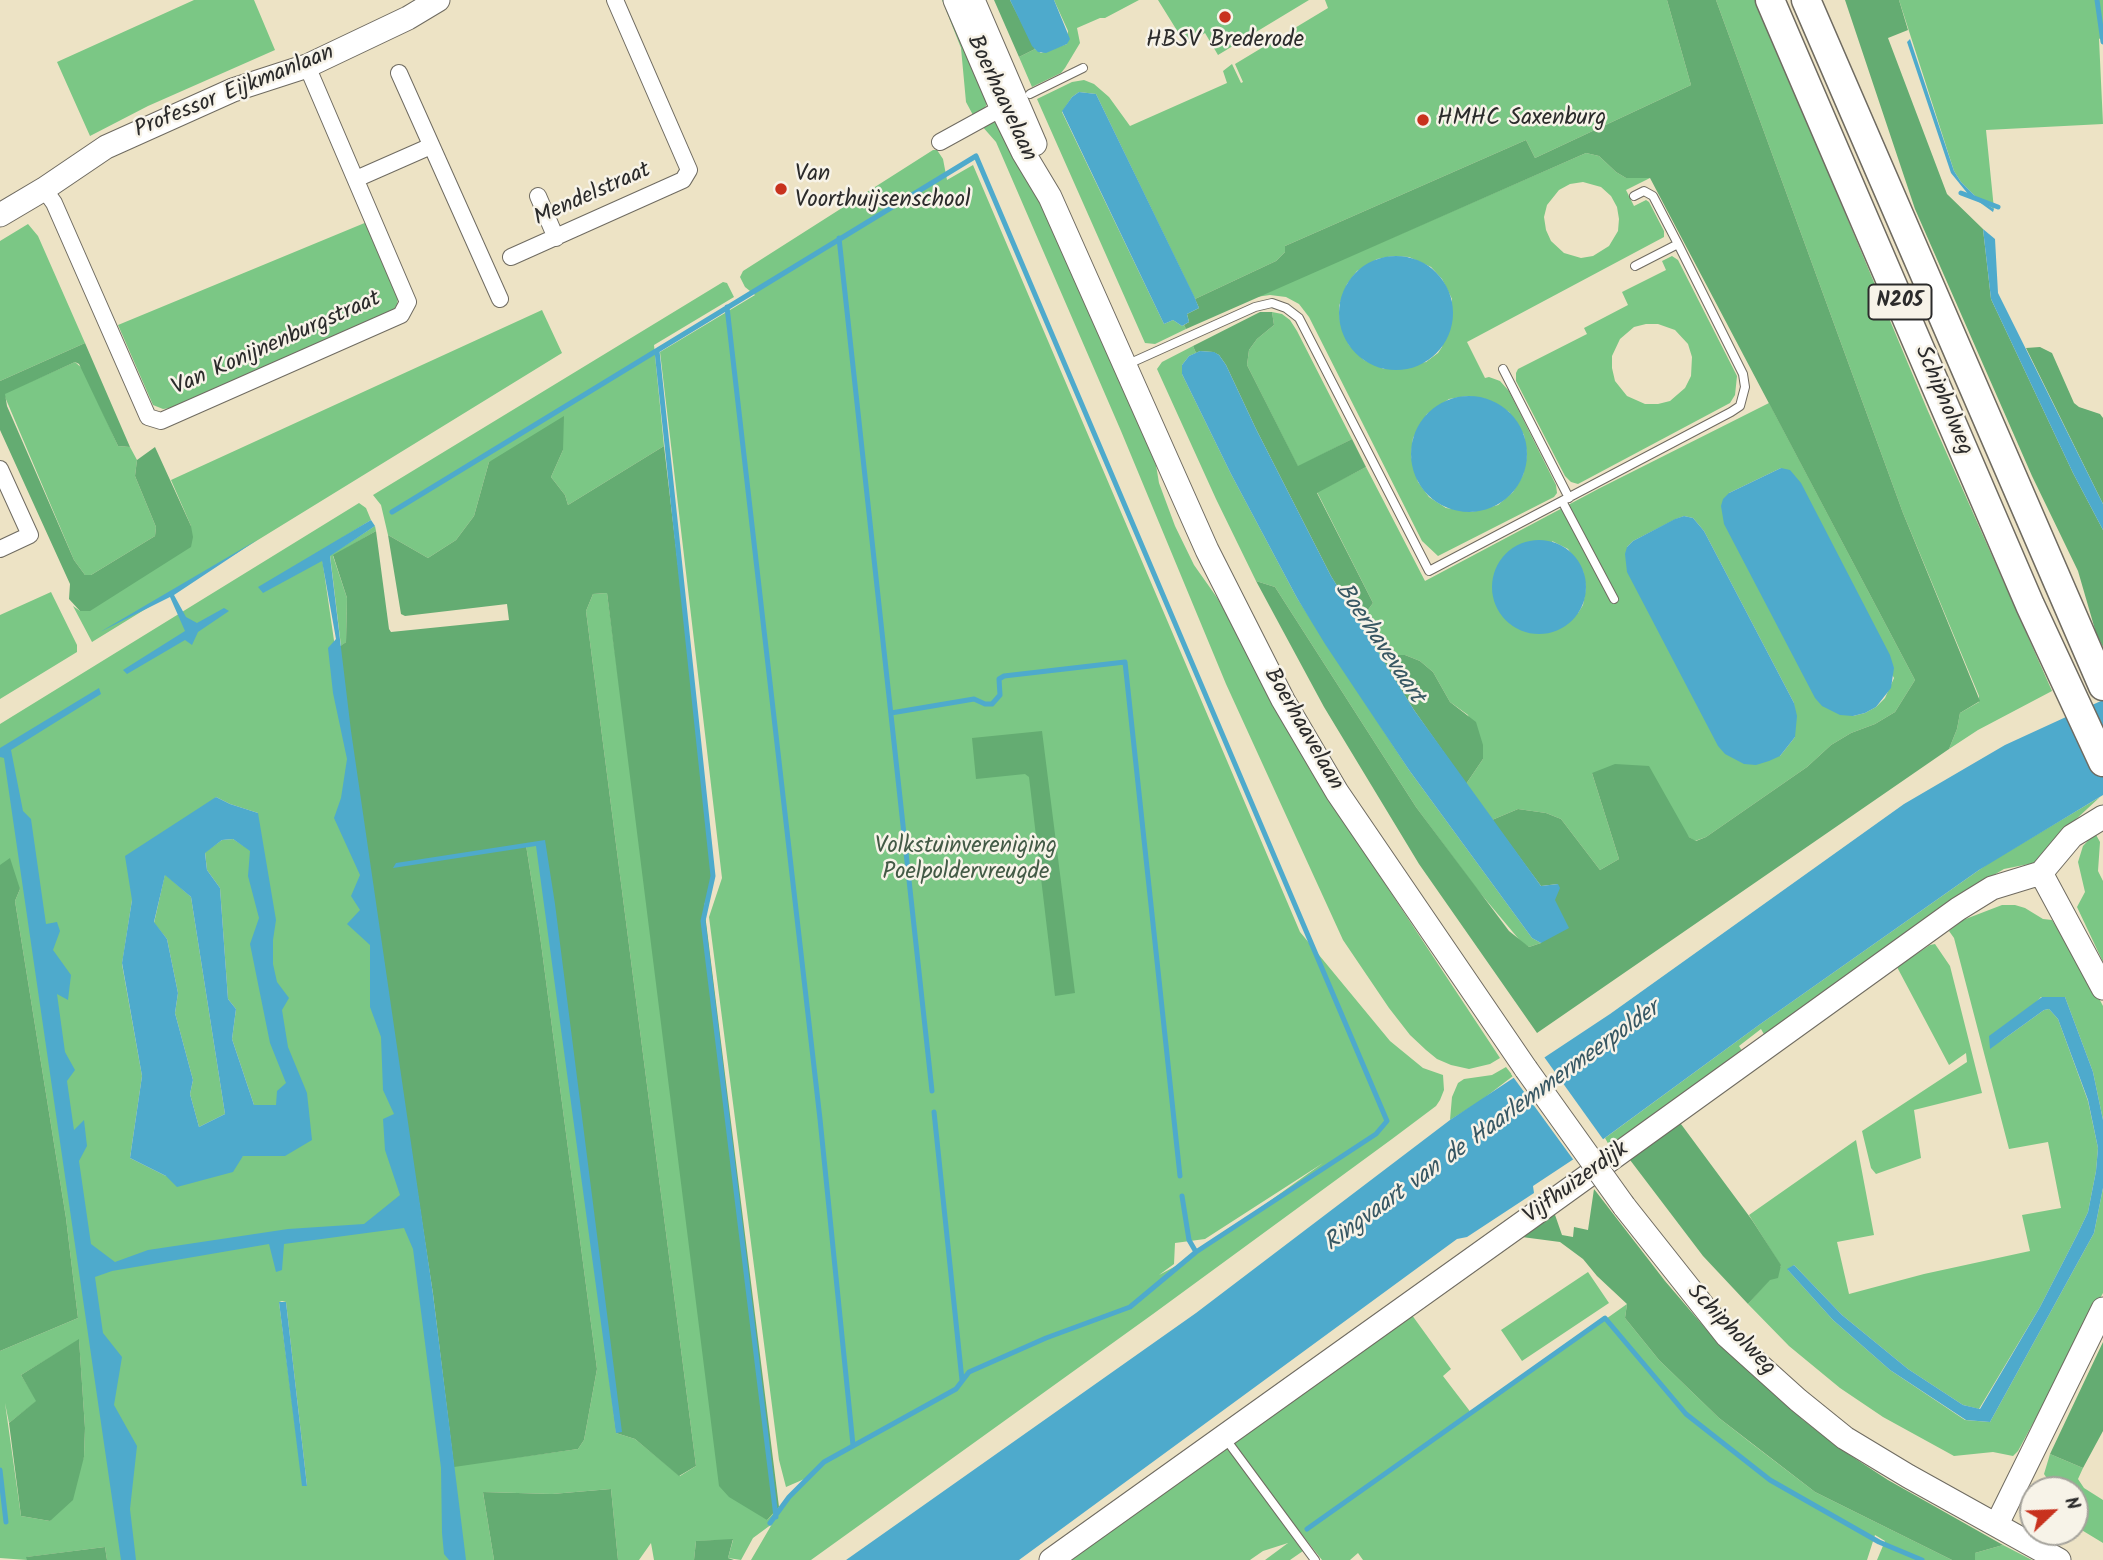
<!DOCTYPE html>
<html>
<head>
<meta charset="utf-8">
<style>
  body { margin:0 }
  #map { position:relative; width:2103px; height:1560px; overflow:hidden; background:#ede3c5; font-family:Kalam,sans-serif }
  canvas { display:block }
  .north { position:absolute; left:2019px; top:1476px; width:70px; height:70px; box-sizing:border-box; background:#f7f3e8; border:2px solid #a5a39c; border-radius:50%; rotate:67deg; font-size:19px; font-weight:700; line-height:28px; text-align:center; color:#2b2b2b }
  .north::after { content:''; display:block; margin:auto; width:24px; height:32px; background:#c8321e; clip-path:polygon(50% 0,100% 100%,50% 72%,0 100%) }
</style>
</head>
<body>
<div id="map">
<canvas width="2103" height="1560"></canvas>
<div class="north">N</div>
</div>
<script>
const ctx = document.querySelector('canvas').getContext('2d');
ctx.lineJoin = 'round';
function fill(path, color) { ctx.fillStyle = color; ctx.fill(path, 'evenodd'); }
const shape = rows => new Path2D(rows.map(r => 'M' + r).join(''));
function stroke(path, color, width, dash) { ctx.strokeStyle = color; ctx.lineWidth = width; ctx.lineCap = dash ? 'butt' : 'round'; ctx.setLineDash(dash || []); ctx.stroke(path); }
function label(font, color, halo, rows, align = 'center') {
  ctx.font = font + ' Kalam,sans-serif'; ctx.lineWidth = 5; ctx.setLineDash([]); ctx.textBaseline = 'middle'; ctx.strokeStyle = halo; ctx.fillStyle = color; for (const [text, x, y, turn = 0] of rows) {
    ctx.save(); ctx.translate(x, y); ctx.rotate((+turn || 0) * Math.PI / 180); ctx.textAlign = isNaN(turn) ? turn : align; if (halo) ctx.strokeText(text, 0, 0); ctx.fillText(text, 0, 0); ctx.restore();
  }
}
const green = shape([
  [194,0,254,0,275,50,148,106,90,136,57,62],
  [942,0,950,0,991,93,985,108,973,115,966,102,961,48],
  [1054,0,1139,0,1105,18,1100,18,1077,28,1080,43,1065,68,1061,73,1032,87,1019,57,1035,49,1041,53,1067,44,1068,31],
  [1158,0,1309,0,1218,55,1205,33,1186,45],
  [1325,0,1667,0,1691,85,1535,158,1526,140,1285,246,1285,252,1276,261,1195,299,1096,94,1079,92,1072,97,1062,112,1164,324,1173,320,1182,326,1184,325,1186,329,1155,344,1145,343,1037,99,1072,82,1084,80,1094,84,1109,97,1130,126,1227,83,1223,71,1232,64,1241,83,1243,82,1235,64,1328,8],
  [1716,0,1756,0,1927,409,2052,691,1978,730,1949,749,1957,729,1960,713,1979,702,1979,696,1903,513],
  [1899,0,2103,0,2103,37,2099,39,2103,124,1986,130,1994,209,1978,199,1961,182,1954,171],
  [992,119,1004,124,1087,305,1156,465,1159,483,1175,526,1194,565,1218,599,1310,770,1500,1058,1490,1064,1469,1069,1451,1065,1437,1059,1426,1050,1410,1035,1389,1008,1343,940,1226,684,1121,431,996,142,981,125],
  [933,150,937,150,943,159,947,180,973,165,1300,932,1390,1041,1423,1068,1443,1075,1444,1090,1440,1100,1436,1106,1392,1139,1153,1314,811,1560,751,1560,772,1524,753,1538,741,1560,728,1558,733,1540,696,1541,694,1560,654,1560,651,1543,639,1560,618,1560,611,1489,552,1494,483,1492,494,1560,107,1560,105,1547,27,1557,27,1560,0,1558,0,1351,78,1318,66,1218,15,901,20,889,0,865,0,724,359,503,366,508,371,520,321,551,454,1466,578,1449,584,1440,597,1369,539,928,526,845,540,843,561,992,616,1433,635,1439,680,1476,696,1466,586,611,593,594,607,593,627,742,767,1520,809,1477,786,1487,779,1460,709,917,722,878,660,352,755,295,745,287,740,277,743,271],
  [216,797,230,804,258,813,250,850,233,839,222,840,205,852,207,870,220,888,228,999,236,1009,232,1039,254,1105,262,1155,243,1156,166,1176,130,1158,142,1076,122,964,132,900],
  [1323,1163,1187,1260,1159,1275,1174,1264,1175,1243,1205,1239],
  [282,1301,286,1302,307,1486,303,1486,279,1302],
  [79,1340,85,1428,84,1457,50,1521,21,1516,5,1403,9,1423,37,1401,21,1375],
  [1586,153,1599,156,1616,172,1626,178,1650,178,1626,190,1634,206,1646,200,1649,202,1664,231,1664,237,1467,342,1485,378,1489,377,1500,381,1509,391,1556,485,1557,493,1554,497,1438,556,1422,541,1309,317,1299,304,1286,297,1270,295,1256,297],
  [1583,182,1601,187,1611,196,1617,207,1619,219,1618,231,1609,246,1593,256,1581,258,1564,253,1551,241,1546,230,1544,217,1547,205,1559,190,1570,184],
  [1393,256,1409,257,1431,267,1442,279,1452,299,1442,347,1438,353,1426,362,1384,369,1364,360,1349,345,1340,322,1339,306,1347,284,1357,271,1377,259],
  [1467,396,1485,399,1509,412,1524,435,1527,455,1523,475,1513,492,1498,505,1472,512,1446,508,1429,497,1418,482,1411,456,1413,438,1427,414,1449,399],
  [367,222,399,293,397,305,392,312,205,396,171,408,163,409,153,405,118,325],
  [28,224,38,236,85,343,0,381,0,241],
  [1672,256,1678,260,1737,376,1735,395,1730,403,1578,484,1571,482,1565,476,1516,381,1516,373,1518,369,1587,334,1584,328,1628,305,1622,292,1666,270,1662,261],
  [1646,324,1658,324,1675,330,1688,344,1692,357,1691,376,1685,388,1670,401,1658,404,1645,404,1627,396,1615,381,1612,368,1612,356,1620,339,1634,327],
  [723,282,727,283,734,297,654,345,664,446,568,505,565,495,551,477,563,450,489,462,474,516,456,540,428,558,388,535,381,505,373,495],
  [542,310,562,353,92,642,73,606,80,611,191,526,171,480],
  [1272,312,1282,314,1290,320,1297,331,1352,439,1298,467,1247,365,1249,350,1257,339,1274,325],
  [1193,346,1196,353,1189,356,1182,365,1182,374,1231,474,1297,598,1409,770,1532,938,1541,943,1529,947,1522,943,1476,888,1416,807,1275,587,1256,581,1216,499,1157,369,1162,362],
  [75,362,83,369,118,446,130,447,137,460,135,476,156,527,155,536,91,575,85,575,74,560,5,397,5,393],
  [1769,403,1915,680,1895,712,1875,724,1851,733,1831,745,1807,767,1706,837,1695,841,1592,773,1619,859,1600,870,1561,819,1546,813,1518,809,1492,820,1466,784,1483,759,1468,715,1450,702,1433,672,1420,661,1405,655,1379,655,1359,622,1373,603,1317,492,1366,467,1425,581,1600,488],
  [1781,468,1894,678,1885,698,1876,707,1865,713,1853,716,1729,493],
  [1684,516,1693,518,1704,531,1794,703,1795,737,1780,756,1627,547,1633,541,1676,519],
  [1552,541,1568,549,1583,571,1586,588,1583,605,1578,613],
  [375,526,376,531,333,556,347,598,346,642,341,646,330,555],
  [51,592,77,645,77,652,0,699,0,615],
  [2100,797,2059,835,2048,852,2034,863,2004,869,1980,883,1765,1036,1761,1029,1739,1046,1743,1052,1610,1147,1605,1138,1759,1025,1989,863],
  [2095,833,2100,842,2098,871,2103,881,2103,962,2077,907,2085,892,2078,862,2083,846],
  [165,874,191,897,225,1114,199,1127,190,1094,193,1080,175,1013,178,993,167,939,154,923],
  [2002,905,2015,905,2025,908,2043,919,2052,920,2075,956,2077,956,2103,1006,2103,1120,2093,1072,2065,997,2041,997,2001,1041,2044,1010,2049,1009,2058,1019,2088,1101,2098,1148,2096,1171,2088,1212,2077,1235,2040,1307,1979,1409,1963,1405,1908,1369,1842,1315,1794,1265,1788,1270,1833,1320,1890,1370,1965,1420,1990,1422,2094,1233,2103,1188,2103,1293,2018,1451,2013,1456,1993,1452,1954,1456,1883,1417,1840,1388,1789,1346,1748,1304,1781,1266,1749,1215,1856,1140,1874,1235,1837,1242,1849,1294,1924,1274,2030,1251,2022,1215,2061,1208,2048,1142,2009,1149,1954,938,1949,931,1963,920],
  [1935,944,1950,966,1982,1093,1914,1110,1921,1158,1876,1174,1871,1168,1862,1131,1967,1062,1966,1053,1949,1065,1897,967,1930,945],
  [1506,1067,1513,1076,1479,1102,1450,1120,1452,1097,1458,1083,1464,1079,1492,1075],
  [1588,1272,1609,1303,1522,1361,1501,1330],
  [1627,1304,1625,1318,1659,1360,1719,1418,1751,1443,1815,1492,1952,1560,1877,1560,1885,1541,1875,1535,1867,1560,1363,1560,1358,1553,1350,1560,1322,1560,1296,1527,1290,1531,1303,1551,1290,1560,1265,1560,1288,1543,1263,1551,1250,1560,1066,1560,1409,1311,1451,1369,1443,1376,1472,1414],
  [2050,1454,2083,1468,2078,1479,2084,1488,2103,1500,2103,1543,2075,1526,2075,1490,2055,1490,2044,1474],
  [2003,1545,2032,1560,1975,1560,1975,1553]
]);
const forest = shape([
  [994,0,1010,0,1035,49,1019,57],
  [1667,0,1716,0,1903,513,1980,701,1960,713,1957,729,1949,749,1537,1033,1419,864,1324,707,1256,581,1275,587,1416,807,1509,931,1529,947,1541,943,1558,884,1541,886,1492,820,1518,809,1546,813,1561,819,1600,870,1619,859,1592,773,1615,764,1649,766,1689,837,1696,841,1706,837,1807,767,1831,745,1851,733,1875,724,1895,712,1915,680,1650,178,1626,178,1616,172,1599,156,1586,153,1186,329,1184,325,1189,322,1187,314,1199,308,1195,299,1276,261,1285,252,1285,246,1526,140,1535,158,1691,85],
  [1845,0,1899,0,1908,30,1888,38,1947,194,1983,229,1991,299,2073,473,2103,530,2103,647,2096,633,2078,571,2032,476,1915,209],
  [1260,312,1272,312,1274,325,1257,339,1249,350,1247,365,1298,466,1352,439,1366,467,1317,493,1373,603,1359,622,1331,576,1256,429,1226,365,1219,355,1213,352,1200,351,1196,353,1193,346],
  [85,343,130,447,118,446,79,364,75,362,5,394,7,406,74,560,85,575,91,575,155,536,156,527,135,476,137,460,155,447,191,526,193,537,191,547,90,611,80,611,69,599,70,584,0,430,0,381],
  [2040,347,2052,353,2074,403,2079,407,2100,414,2103,418,2103,504,2026,348],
  [564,416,563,450,551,477,565,495,568,505,664,446,714,872,704,906,779,1507,767,1520,729,1497,719,1486,607,593,593,594,586,611,696,1466,679,1476,635,1439,616,1433,561,992,540,843,526,845,539,928,597,1369,584,1440,578,1449,454,1467,433,1294,335,650,346,642,347,598,333,555,376,531,389,629,391,632,509,620,507,604,405,616,401,614,388,535,428,558,456,540,474,516,489,462],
  [1379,655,1405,655,1420,661,1433,672,1450,702,1476,722,1483,745,1483,759,1466,784,1414,710],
  [1042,731,1075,993,1055,996,1029,777,1025,774,976,779,972,738],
  [10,858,20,889,15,901,66,1218,78,1318,0,1351,0,865],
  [1678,1120,1752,1220,1781,1265,1778,1278,1770,1280,1748,1304,1703,1256,1627,1156],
  [1594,1189,1665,1281,1718,1343,1802,1419,1842,1450,1888,1480,2003,1545,1975,1553,1975,1560,1952,1560,1815,1492,1719,1418,1659,1360,1625,1318,1627,1304,1597,1276,1583,1259,1560,1242,1522,1237,1554,1212,1562,1235,1573,1237,1574,1227,1588,1230],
  [79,1339,85,1428,84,1457,73,1500,50,1521,21,1516,9,1423,36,1401,21,1375],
  [2103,1342,2103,1431,2083,1468,2050,1454],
  [611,1489,618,1560,494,1560,483,1492,552,1494],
  [733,1539,728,1558,734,1560,694,1560,696,1541],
  [105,1547,107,1560,27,1560,26,1557]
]);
const water = shape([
  [1010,0,1054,0,1070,39,1067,44,1046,53,1038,52,1032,46],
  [1910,39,1954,171,1961,182,1978,199,1994,209,1993,212,1968,194,1951,173,1907,42],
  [1079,92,1096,94,1194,296,1199,308,1187,314,1189,322,1182,326,1173,320,1164,324,1062,111,1072,97],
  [1983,229,1995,239,1998,293,2103,504,2103,530,2073,473,1991,299],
  '1339 313a57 57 0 1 1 114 0a57 57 0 1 1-114 0Z',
  [1200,351,1214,352,1219,355,1226,365,1256,429,1331,576,1414,710,1541,886,1558,884,1560,888,1555,900,1569,928,1541,943,1532,938,1409,770,1325,644,1297,598,1231,474,1182,374,1182,365,1189,356],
  '1411 454a58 58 0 1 1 116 0a58 58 0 1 1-116 0Z',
  [1781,468,1790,470,1801,483,1890,655,1894,668,1891,688,1876,707,1865,713,1853,716,1840,715,1822,706,1815,698,1724,524,1721,506,1723,499,1729,493],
  [1684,516,1693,518,1704,531,1794,703,1797,716,1795,737,1780,756,1769,761,1756,765,1744,764,1725,754,1718,746,1627,572,1625,554,1627,547,1633,541,1675,519],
  [371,520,375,526,330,556,351,731,433,1294,466,1560,449,1560,444,1554,442,1533,441,1468,413,1249,404,1228,284,1244,282,1270,276,1272,269,1244,112,1271,95,1277,103,1333,122,1357,114,1405,137,1446,130,1509,136,1560,121,1560,4,758,0,757,0,748,99,688,101,694,11,750,23,811,31,819,46,924,57,922,60,931,53,950,71,975,68,1000,57,994,65,1052,75,1070,67,1081,74,1130,84,1120,87,1146,79,1161,91,1244,115,1262,148,1250,288,1229,364,1224,400,1195,385,1150,383,1119,394,1114,383,1090,381,1037,370,1007,370,945,347,924,360,910,351,896,360,875,334,818,341,798,347,759,333,693,328,648,336,639,322,561,263,593,258,587],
  '1492 587a47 47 0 1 1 94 0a47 47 0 1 1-94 0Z',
  [257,540,174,595,186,617,197,623,224,608,229,611,198,632,192,645,185,640,127,674,123,670,185,631,170,597,100,632],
  [2103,700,2103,795,1979,870,1759,1025,1598,1143,1533,1186,1534,1193,1467,1237,1457,1239,1019,1560,846,1560,1196,1313,1450,1120,1610,1014,1904,804,2005,745],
  [216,797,230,804,258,813,276,920,273,940,273,964,277,982,289,998,282,1010,288,1047,307,1093,312,1140,285,1156,243,1156,233,1172,177,1187,166,1176,130,1158,142,1076,122,963,132,900,125,856],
  [233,839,250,851,248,876,259,918,250,944,270,1043,286,1083,277,1091,276,1105,254,1105,232,1039,236,1009,228,999,220,888,207,870,205,853,222,840],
  [165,875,191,897,225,1114,199,1127,190,1094,193,1080,175,1013,178,993,167,939,154,922],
  [545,840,555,904,622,1432,616,1433,536,846,393,868,396,863],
  [2042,997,2065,997,2093,1072,2103,1120,2103,1188,2094,1233,1990,1422,1966,1420,1890,1370,1833,1320,1787,1269,1794,1265,1842,1315,1908,1369,1963,1405,1980,1409,2040,1307,2077,1235,2088,1212,2096,1171,2098,1148,2088,1100,2058,1019,2049,1009,2044,1010,1990,1049,1989,1036],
  [279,1302,286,1302,307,1486,302,1486]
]);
const pier = shape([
  [1542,1054,1605,1142,1575,1162,1511,1074]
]);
const stream = shape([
  [2097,0,2103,42],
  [1961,193,1998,207],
  [839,238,932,1091],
  [727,307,820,1119,853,1445],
  [657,351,713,876,703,921,776,1517],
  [392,512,976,156,1387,1121,1376,1134,1196,1252,1130,1307,1046,1338,969,1372,956,1389,824,1462,789,1497,770,1523],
  [891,713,974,699,985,704,992,704,1000,695,999,679,1004,676,1125,662,1180,1176],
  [934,1112,962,1380],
  [1182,1196,1189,1240,1196,1252],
  [0,1470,6,1522],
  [1307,1529,1605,1318,1686,1414,1770,1480,1879,1542,1922,1560]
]);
const lane = shape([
  [1030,94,1083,68],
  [1635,266,1678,244],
  [1126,365,1255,307,1272,303,1286,308,1299,318,1429,571,1731,412,1740,406,1745,387,1743,374,1678,244,1653,196,1644,191,1634,196],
  [1503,369,1569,498],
  [1562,501,1614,599],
  [1225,1438,1315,1560]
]);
const street = shape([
  [399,73,500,299],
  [940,142,1011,103],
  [356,179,431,146],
  [44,189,54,203,148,417,161,421,401,315,408,302,307,66],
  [538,196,556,238],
  [511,257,683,180,689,170,615,0],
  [0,469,30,535,0,549]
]);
const secondary = shape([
  [955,0,1001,107,1023,152,1050,197,1207,550,1283,700,1337,792,1526,1069],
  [973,0,1035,144],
  [0,215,44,189,106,147,233,90,307,66,408,18,438,0],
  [2041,873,2103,988],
  [1624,1206,1727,1336,1798,1400,1845,1438,1908,1476,2059,1560],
  [1997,1524,2103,1309],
  [1051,1560,1528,1219,1958,909,1992,888,2041,873,2072,836,2103,817]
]);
const highway = shape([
  [1770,0,2030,605,2103,762],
  [1806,0,2103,686]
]);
const secondaryBridge = shape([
  [1526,1069,1624,1206]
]);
const markers = [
  [1225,17,7,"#c8321e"],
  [1423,120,7,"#c8321e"],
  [781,189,7,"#c8321e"]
];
const shields = [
  [1900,302,63]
];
const shieldNames = [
  ["N205",1900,302]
];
const poiNames = [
  ["HBSV Brederode",1225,42,"center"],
  ["HMHC Saxenburg",1437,120],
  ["Van",795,176],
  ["Voorthuijsenschool",795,202]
];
const streetNames = [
  ["Professor Eijkmanlaan",235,93,-22],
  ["Boerhaavelaan",1000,99,65],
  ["Mendelstraat",593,196,-24],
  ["Van Konijnenburgstraat",277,345,-24],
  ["Schipholweg",1942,401,67],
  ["Boerhaavelaan",1302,730,60],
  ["Vijfhuizerdijk",1577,1184,-36],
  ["Schipholweg",1730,1331,46]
];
const parkNames = [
  ["Volkstuinvereniging",966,848],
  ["Poelpoldervreugde",966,874]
];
const waterNames = [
  ["Boerhavevaart",1378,644,56],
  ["Ringvaart van de Haarlemmermeerpolder",1493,1128,-36]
];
fill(green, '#7bc785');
fill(forest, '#64ac72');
fill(water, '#4eaacc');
fill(pier, '#ede3c5');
stroke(stream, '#4eaacc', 5);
stroke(lane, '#6f6b61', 10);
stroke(street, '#6f6b61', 18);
stroke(secondary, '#6f6b61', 25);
stroke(highway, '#6f6b61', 31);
stroke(lane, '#fff', 8);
stroke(street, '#fff', 16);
stroke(secondary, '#fff', 23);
stroke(highway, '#fff', 28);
stroke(secondaryBridge, '#6f6b61', 25, []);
stroke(secondaryBridge, '#fff', 23);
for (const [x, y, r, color] of markers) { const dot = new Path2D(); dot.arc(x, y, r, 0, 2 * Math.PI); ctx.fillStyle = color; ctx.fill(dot); stroke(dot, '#f7f3e8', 2.5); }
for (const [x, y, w] of shields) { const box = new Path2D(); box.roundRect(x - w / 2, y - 17.5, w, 35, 5); ctx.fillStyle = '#f7f3e8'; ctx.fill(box); stroke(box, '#2b2b2b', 2); }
label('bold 21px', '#2b2b2b', null, shieldNames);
label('23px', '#2b2b2b', '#f7f3e8', poiNames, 'left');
label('23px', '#2b2b2b', '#f7f3e8', streetNames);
label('23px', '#435a46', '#f7f3e8', parkNames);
label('italic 24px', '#375763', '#f7f3e8', waterNames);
</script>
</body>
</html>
